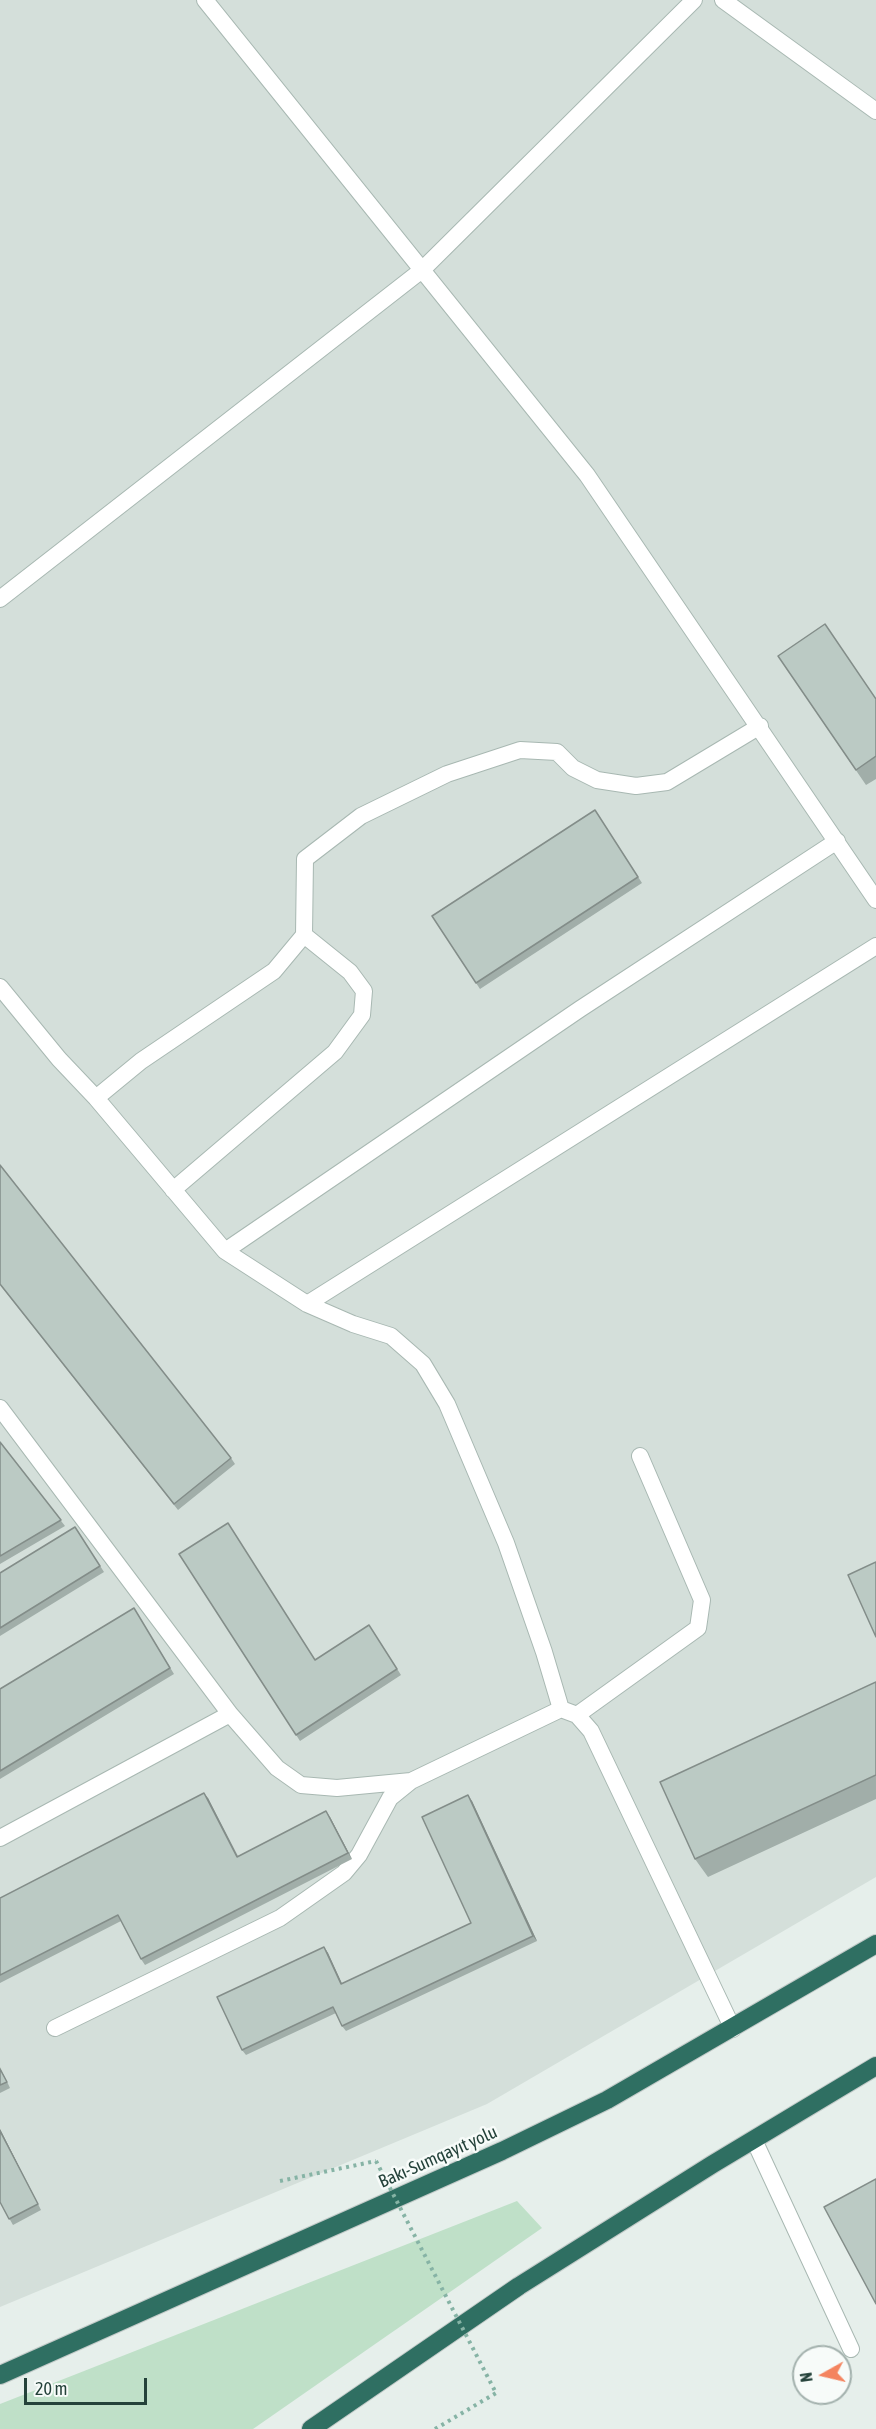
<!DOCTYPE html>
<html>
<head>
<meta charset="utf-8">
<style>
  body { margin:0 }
  #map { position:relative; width:876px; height:2429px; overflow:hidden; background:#e6efeb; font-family:"Asap Condensed",sans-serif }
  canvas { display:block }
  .north { position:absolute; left:792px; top:2345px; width:60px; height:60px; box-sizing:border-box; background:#f7fbf9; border:2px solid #a3b1ad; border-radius:50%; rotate:262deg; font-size:16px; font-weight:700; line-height:24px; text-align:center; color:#24423a }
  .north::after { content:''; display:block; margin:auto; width:21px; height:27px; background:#f4845f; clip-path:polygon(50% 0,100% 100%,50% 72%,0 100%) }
  .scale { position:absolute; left:24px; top:2378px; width:123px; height:27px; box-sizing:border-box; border:3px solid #24423a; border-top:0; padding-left:8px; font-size:18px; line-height:21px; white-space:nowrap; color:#24423a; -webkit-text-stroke:4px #f7fbf9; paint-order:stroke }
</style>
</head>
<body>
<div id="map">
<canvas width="876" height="2429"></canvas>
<div class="north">N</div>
<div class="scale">20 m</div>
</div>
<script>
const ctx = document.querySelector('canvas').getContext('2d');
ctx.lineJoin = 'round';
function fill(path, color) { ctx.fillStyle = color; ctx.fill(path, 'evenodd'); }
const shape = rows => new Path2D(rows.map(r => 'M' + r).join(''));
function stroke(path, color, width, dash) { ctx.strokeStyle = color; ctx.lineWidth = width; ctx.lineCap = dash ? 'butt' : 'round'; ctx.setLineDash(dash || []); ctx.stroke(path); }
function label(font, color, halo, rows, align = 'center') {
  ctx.font = font + ' "Asap Condensed",sans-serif'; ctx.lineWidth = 5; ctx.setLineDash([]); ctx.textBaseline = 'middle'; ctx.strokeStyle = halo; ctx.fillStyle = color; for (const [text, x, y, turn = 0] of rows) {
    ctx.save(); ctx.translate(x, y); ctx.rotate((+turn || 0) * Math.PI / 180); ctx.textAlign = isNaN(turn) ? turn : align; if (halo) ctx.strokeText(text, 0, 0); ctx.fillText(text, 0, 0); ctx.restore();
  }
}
const built = shape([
  [0,0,876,0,876,1877,487,2104,0,2307]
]);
const green = shape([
  [517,2201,542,2228,253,2429,0,2429,0,2404]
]);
const path = shape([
  [280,2181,376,2161],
  [435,2429,496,2393]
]);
const lane = shape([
  [205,0,587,475,876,900],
  [723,0,876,111],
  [0,599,422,270,694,0],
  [0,987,59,1059,96,1098,141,1061,274,971,304,935,305,859,361,816,447,774,520,750,557,752,573,768,597,780,636,786,667,782,760,726],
  [96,1098,225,1251,307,1304,353,1324,391,1336,423,1364,447,1404,506,1543,544,1652,561,1709],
  [173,1190,335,1052,362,1015,364,991,350,972,304,935],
  [225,1251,580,1009,837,841],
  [307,1304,876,946],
  [0,1408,230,1714],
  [577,1715,698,1628,702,1600,640,1456],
  [0,1838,230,1714,277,1768,301,1785,337,1788,411,1781],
  [55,2028,280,1918,344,1873,359,1855,390,1798,411,1781,561,1709,577,1715,591,1731,733,2029],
  [754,2140,851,2349]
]);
const highway = shape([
  [0,2375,502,2151,607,2100,876,1944],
  [311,2429,519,2286,713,2164,876,2066]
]);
const pathBridge = shape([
  [376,2161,496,2393]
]);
const wall = shape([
  [778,656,876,698,876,779,866,785],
  [595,810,642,883,480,989,432,916],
  [0,1285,231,1458,235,1464,178,1510],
  [0,1442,65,1526,0,1564],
  [75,1527,104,1572,0,1636,0,1573],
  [179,1554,316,1660,369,1625,401,1675,300,1741],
  [134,1608,174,1674,0,1779,0,1689],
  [876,1682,876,1799,708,1877,695,1859],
  [208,1798,238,1856,330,1817,352,1859,145,1965,141,1959,121,1921,0,1983,0,1898],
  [472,1801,537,1941,346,2031,342,2026,336,2013,246,2055,242,2050,324,1947,328,1953,342,1984,471,1923],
  [0,2067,10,2088,0,2093],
  [0,2129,41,2210,13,2225,0,2202]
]);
const shadedWall = shape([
  [204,1793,208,1798,241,1863,237,1857],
  [468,1795,472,1801,537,1941,533,1936],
  [326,1811,330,1817,352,1859,348,1853],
  [324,1947,328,1953,345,1990,341,1984],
  [0,2129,41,2210,38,2204,0,2131]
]);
const building = shape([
  [825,624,876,699,876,756,856,770,778,656,825,624],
  [595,810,638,877,476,983,432,916,595,810],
  [0,1165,231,1458,174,1504,0,1284,0,1165],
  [0,1442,61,1520,0,1556,0,1442],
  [228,1523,315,1660,369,1625,397,1669,296,1735,179,1554,228,1523],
  [75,1527,100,1566,0,1628,0,1573,75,1527],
  [876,1562,876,1637,848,1575,876,1562],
  [134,1608,170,1668,0,1771,0,1689,134,1608],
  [876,1682,876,1775,695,1859,660,1782,876,1682],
  [204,1793,237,1857,326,1811,348,1853,141,1959,118,1915,0,1975,0,1898,204,1793],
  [468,1795,533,1936,342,2026,333,2007,242,2050,217,1997,324,1947,341,1984,471,1923,422,1817,468,1795],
  [0,2069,7,2082,0,2085,0,2069],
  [0,2131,38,2204,9,2219,0,2202,0,2131],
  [876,2179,876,2304,824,2207,876,2179]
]);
const streetNames = [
  ["Bakı-Sumqayıt yolu",438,2157,-24]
];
fill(built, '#d4dfda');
fill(green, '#bfe0c8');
stroke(lane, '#a8b8b2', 18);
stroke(highway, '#c2cac8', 20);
stroke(path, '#86b3a5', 4, [3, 4.5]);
stroke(lane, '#fff', 16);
stroke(highway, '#2f6f62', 18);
stroke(pathBridge, '#86b3a5', 4, [3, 4.5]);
fill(wall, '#a1aea9');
fill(shadedWall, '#838d89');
fill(building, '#bbcac4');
stroke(building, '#838d89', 1.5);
label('18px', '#24423a', '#f7fbf9', streetNames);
</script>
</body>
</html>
